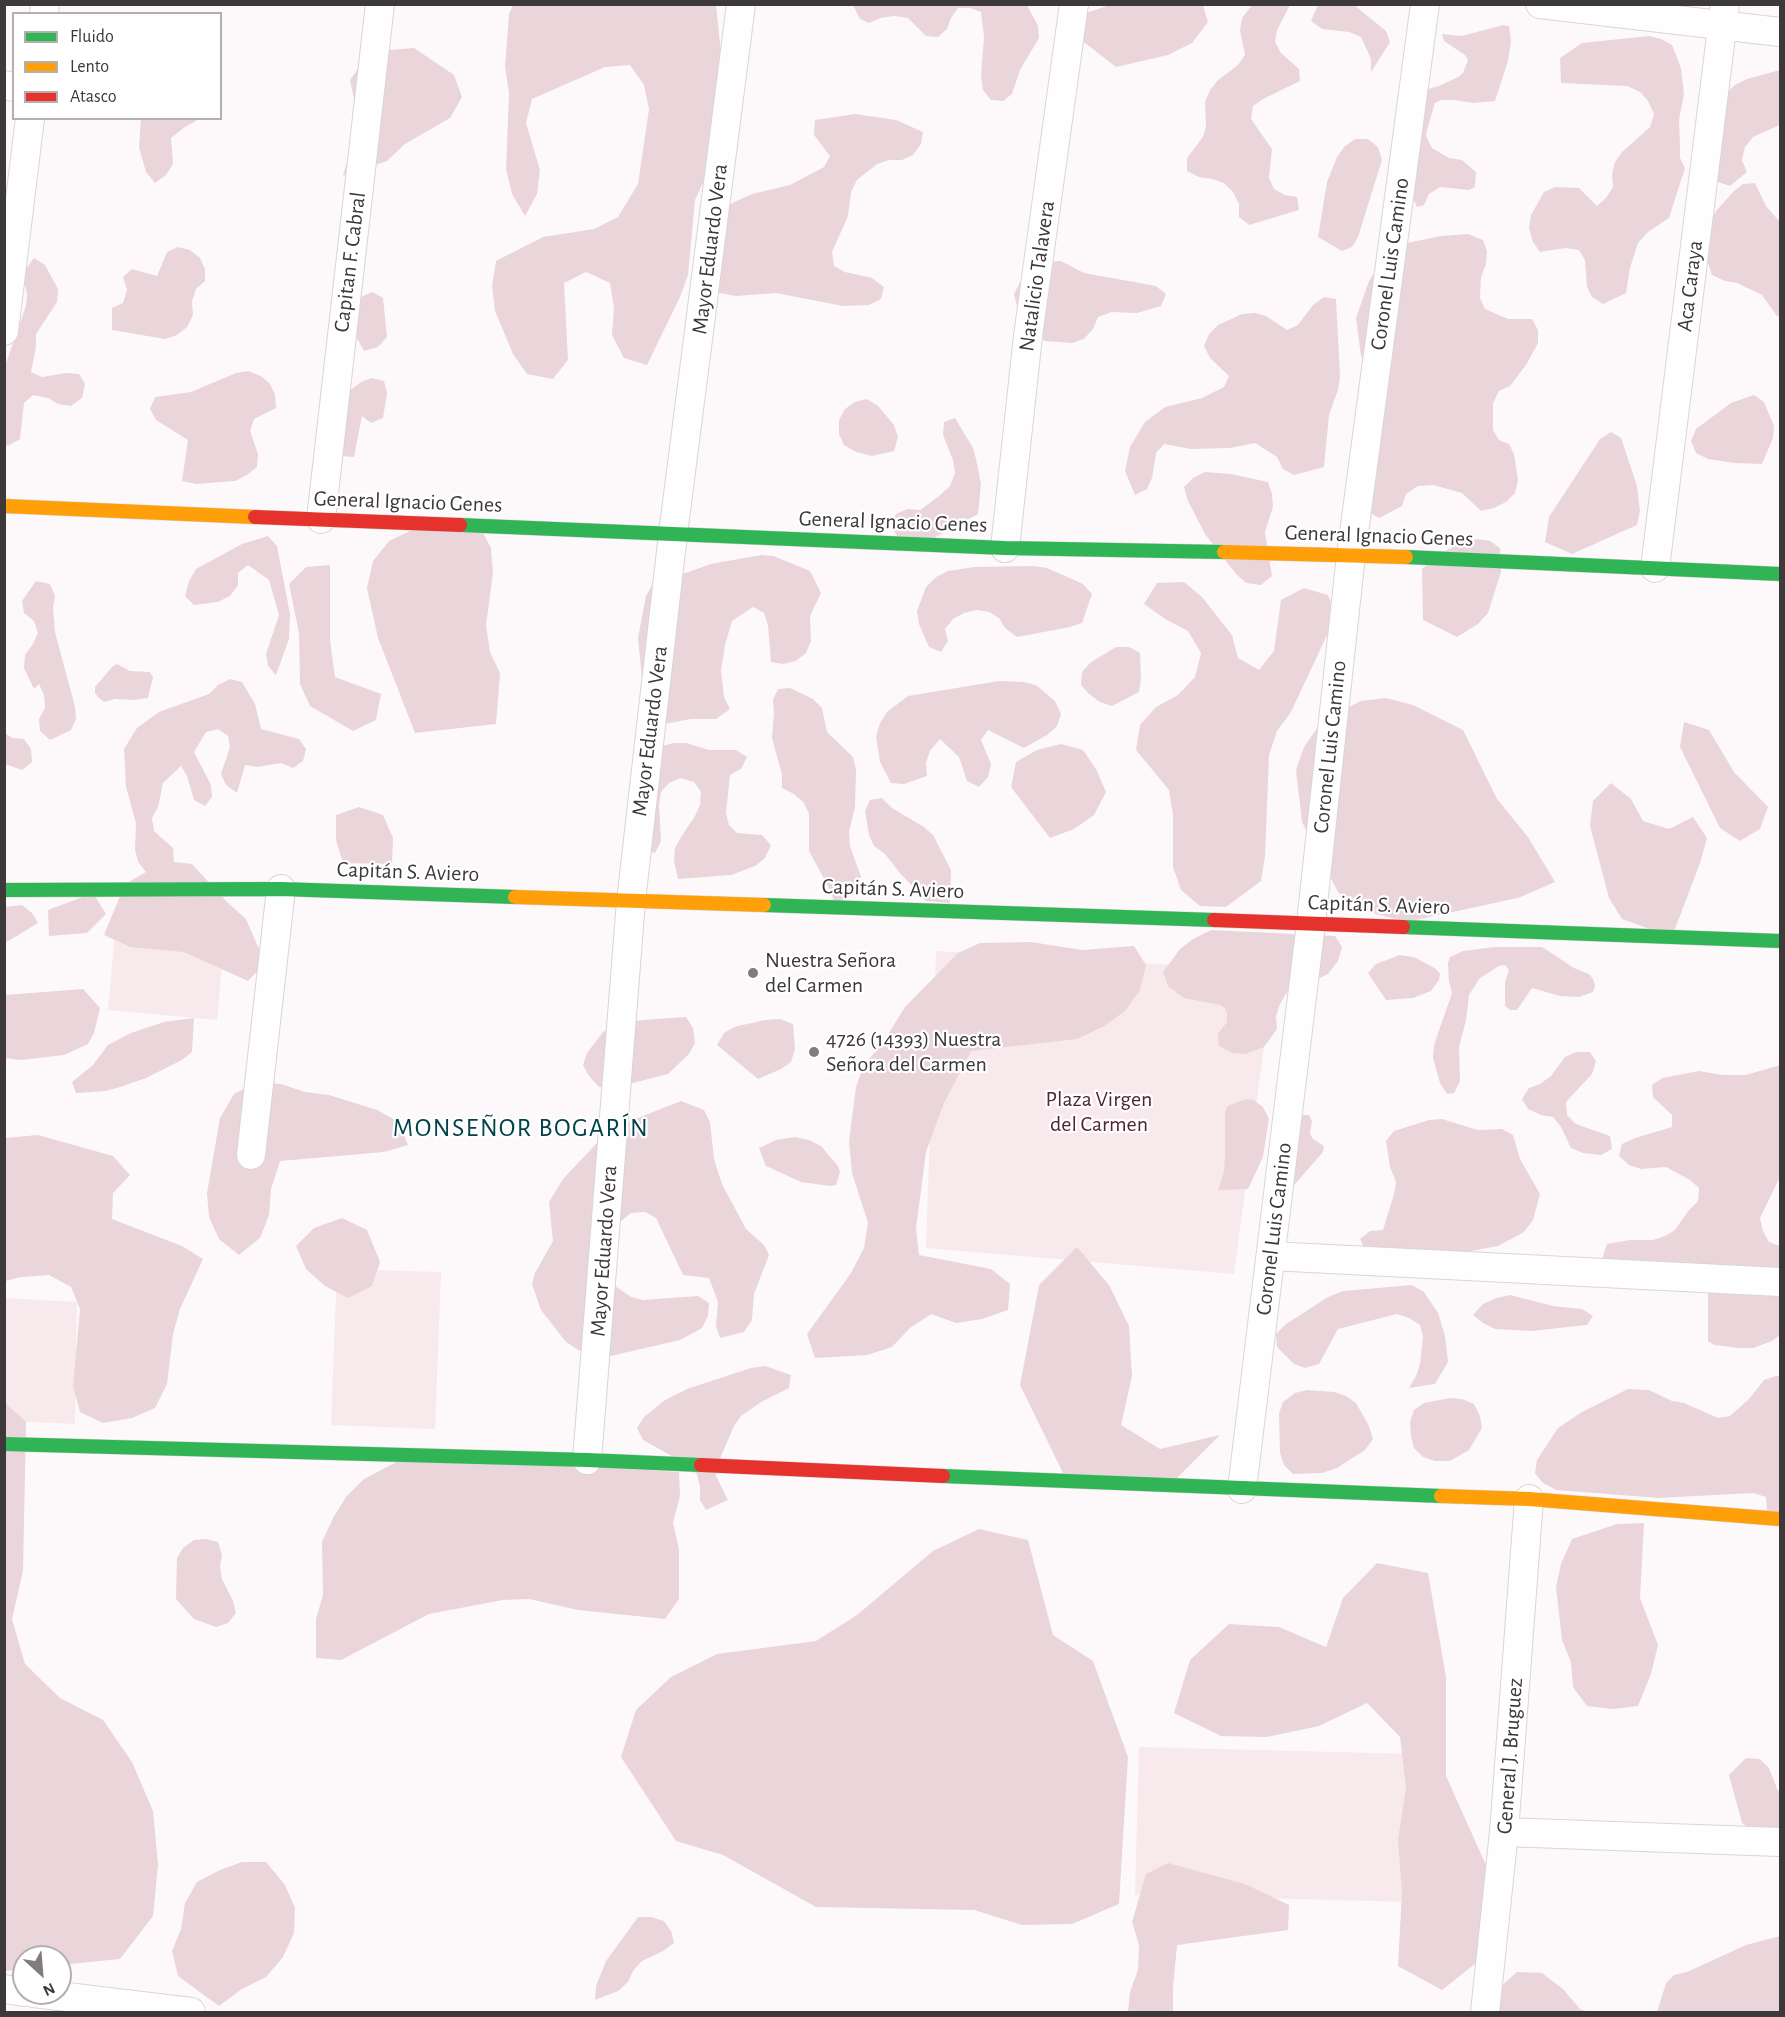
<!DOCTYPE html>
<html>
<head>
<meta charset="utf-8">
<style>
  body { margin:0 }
  #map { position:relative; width:1785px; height:2017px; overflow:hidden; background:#fdf9fa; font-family:"Alegreya Sans",sans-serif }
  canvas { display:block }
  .frame { position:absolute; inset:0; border:6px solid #3d3839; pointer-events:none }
  .legend { position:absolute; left:12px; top:12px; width:210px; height:108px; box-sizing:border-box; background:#fff; border:2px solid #b1afb0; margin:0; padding:8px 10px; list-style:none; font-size:18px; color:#3d3839 }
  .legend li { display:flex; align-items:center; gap:12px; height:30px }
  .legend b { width:30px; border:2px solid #b1afb0 }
  .north { position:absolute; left:12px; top:1945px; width:60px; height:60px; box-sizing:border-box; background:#fff; border:2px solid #b1afb0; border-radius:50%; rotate:154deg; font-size:16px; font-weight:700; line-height:24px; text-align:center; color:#3d3839 }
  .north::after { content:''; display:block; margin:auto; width:21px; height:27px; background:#807c7d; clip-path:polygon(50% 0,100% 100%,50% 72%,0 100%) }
</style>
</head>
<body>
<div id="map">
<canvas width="1785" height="2017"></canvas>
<div class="frame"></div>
<ul class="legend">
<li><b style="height:8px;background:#30b455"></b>Fluido</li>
<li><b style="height:8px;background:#ff9f0a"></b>Lento</li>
<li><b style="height:8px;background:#e5322d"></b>Atasco</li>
</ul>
<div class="north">N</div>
</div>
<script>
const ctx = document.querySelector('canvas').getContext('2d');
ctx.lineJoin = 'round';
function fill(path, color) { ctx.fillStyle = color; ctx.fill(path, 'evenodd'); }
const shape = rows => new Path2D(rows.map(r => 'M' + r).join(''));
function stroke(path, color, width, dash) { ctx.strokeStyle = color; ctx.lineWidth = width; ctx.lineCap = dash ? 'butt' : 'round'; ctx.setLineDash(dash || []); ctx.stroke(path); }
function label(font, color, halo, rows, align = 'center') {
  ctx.font = font + ' "Alegreya Sans",sans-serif'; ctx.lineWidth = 4.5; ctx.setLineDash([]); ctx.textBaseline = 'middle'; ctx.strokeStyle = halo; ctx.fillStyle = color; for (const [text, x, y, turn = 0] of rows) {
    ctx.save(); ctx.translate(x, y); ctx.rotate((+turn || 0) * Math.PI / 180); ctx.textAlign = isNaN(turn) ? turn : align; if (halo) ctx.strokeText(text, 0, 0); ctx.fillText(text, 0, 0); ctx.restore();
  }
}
const green = shape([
  [115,932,224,943,217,1020,108,1010],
  [936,951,1274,971,1234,1274,926,1248],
  [337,1269,441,1272,435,1429,331,1425],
  [4,1298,77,1302,75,1424,5,1421],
  [1139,1747,1416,1754,1411,1902,1135,1895]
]);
const forest = shape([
  [513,5,716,5,721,53,706,176,695,200,688,275,680,297,647,365,624,358,612,335,614,308,610,283,586,272,564,283,568,360,553,379,527,374,513,354,495,311,492,286,496,261,543,237,594,229,618,217,638,184,649,109,644,85,630,65,605,67,532,99,526,123,540,170,537,194,525,216,512,194,506,169,509,93,505,67,509,14],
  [853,5,1027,5,1038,26,1039,38,1020,70,1012,94,1003,101,991,100,983,90,981,76,984,37,981,12,970,8,958,8,951,18,947,29,938,37,926,36,908,18,894,16,880,18,869,23,860,19],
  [1110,5,1203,5,1208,22,1192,43,1168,55,1116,67,1080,39,1083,14],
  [1252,5,1290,5,1277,30,1275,42,1281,53,1299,69,1300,81,1263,99,1253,106,1251,119,1272,149,1269,178,1274,189,1285,195,1297,197,1299,210,1249,225,1239,217,1239,204,1233,192,1224,183,1212,179,1199,177,1187,171,1187,158,1203,137,1206,126,1205,102,1210,90,1218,80,1238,65,1245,55,1240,30,1242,18],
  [1318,5,1354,5,1386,31,1390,42,1371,72,1371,59,1361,37,1349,32,1322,29,1311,21],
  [1503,25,1509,26,1511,41,1508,61,1495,101,1473,103,1454,100,1441,100,1435,103,1427,130,1426,136,1432,148,1449,158,1462,160,1476,172,1475,187,1469,190,1440,187,1429,194,1424,205,1417,207,1406,183,1421,91,1439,86,1458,77,1463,73,1468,60,1465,55,1444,41,1442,34,1462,36],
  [1649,36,1661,39,1672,45,1681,68,1684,94,1679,120,1680,145,1680,158,1685,168,1669,218,1648,232,1638,243,1630,268,1626,293,1603,304,1592,297,1587,287,1585,260,1579,250,1566,248,1540,252,1533,242,1529,228,1531,215,1544,192,1555,187,1579,188,1597,206,1606,198,1613,187,1612,174,1615,162,1622,152,1650,127,1654,114,1648,101,1640,92,1627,86,1561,83,1560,58,1582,43],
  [414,48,454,75,462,97,450,118,405,144,387,161,343,176,356,128,355,104,350,80,365,59,389,50],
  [1780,70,1780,125,1753,137,1745,147,1742,160,1747,172,1730,186,1718,182,1711,172,1716,103,1735,85,1747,79],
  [855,114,896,120,923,132,921,144,913,155,902,160,889,160,877,164,857,180,851,192,848,216,832,252,834,266,845,272,872,278,884,287,881,299,869,305,843,306,776,293,736,296,709,291,720,213,730,204,752,194,790,185,824,167,830,156,814,135,815,120],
  [141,119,197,119,196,121,185,127,171,138,173,164,166,175,155,183,146,172,139,147],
  [1355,139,1368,139,1378,147,1382,160,1358,237,1352,247,1342,251,1318,237,1327,182,1337,157,1344,147],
  [1755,183,1766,206,1780,222,1780,316,1777,316,1762,295,1737,283,1725,281,1712,275,1708,263,1707,250,1710,223,1716,211,1734,191,1743,184],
  [1468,234,1483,240,1487,251,1486,264,1481,277,1480,298,1485,309,1508,319,1532,319,1538,330,1538,343,1526,365,1510,386,1499,391,1493,403,1493,430,1499,440,1509,444,1514,454,1518,480,1515,493,1506,502,1494,508,1481,511,1462,493,1433,485,1418,486,1406,494,1402,506,1379,518,1367,511,1368,484,1377,477,1372,466,1380,388,1361,356,1356,318,1369,281,1389,250,1402,244,1441,236],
  [178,247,190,250,200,258,205,269,205,281,196,289,192,301,193,315,187,327,177,335,165,339,112,330,112,308,123,303,127,290,123,277,132,269,157,276,167,252],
  [34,258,45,265,58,289,57,302,36,334,36,347,31,372,42,377,66,373,79,374,85,384,82,398,71,406,58,404,48,398,33,395,24,403,20,439,8,446,5,445,6,363,26,306,27,294,24,281,26,269],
  [1061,261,1084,273,1156,286,1166,294,1161,306,1137,313,1112,312,1098,317,1093,329,1084,339,1072,343,1045,341,1020,318,1014,294,1027,269,1037,262],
  [372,292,383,298,387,337,378,347,364,351,344,315,361,297],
  [1324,297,1336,299,1340,377,1338,390,1329,415,1324,467,1294,475,1283,469,1277,457,1255,443,1230,448,1191,449,1164,444,1156,453,1152,478,1147,489,1135,495,1125,471,1130,447,1145,422,1165,407,1202,398,1224,387,1229,376,1210,358,1204,346,1209,334,1218,325,1242,314,1255,313,1266,316,1287,330,1298,325,1313,305],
  [248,371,261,376,270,384,275,395,276,408,254,419,250,431,258,454,257,467,247,475,235,481,196,484,182,481,188,440,156,420,150,409,155,397,191,392,236,373],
  [372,378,384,381,387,393,383,418,371,423,362,416,354,457,341,456,329,406,361,382],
  [1754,395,1764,402,1774,426,1773,438,1762,464,1734,463,1708,459,1696,453,1691,441,1696,429,1731,403],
  [867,399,878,406,894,425,898,437,894,451,872,456,856,452,844,445,839,434,839,420,845,409,855,402],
  [955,418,973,448,976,459,981,484,978,514,932,539,904,548,891,526,896,514,907,509,920,510,939,496,950,486,955,473,953,460,943,435,944,422],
  [1611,432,1621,438,1637,486,1640,511,1637,525,1572,554,1545,542,1549,517,1600,439],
  [1205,472,1231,474,1268,482,1272,494,1273,507,1265,532,1272,576,1261,585,1246,583,1236,574,1205,534,1188,501,1184,487,1193,478],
  [437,518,480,527,491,548,493,573,486,625,490,652,500,673,496,724,415,733,378,638,367,588,373,561,389,541],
  [268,536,277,546,290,614,289,639,276,675,268,666,266,654,279,615,269,580,248,565,238,573,238,585,230,596,218,602,194,605,185,596,189,581,196,569,242,544],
  [1478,539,1490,541,1500,548,1501,572,1488,613,1478,624,1457,637,1423,620,1422,569,1443,552,1465,541],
  [761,555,773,556,810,571,821,593,810,616,811,641,806,653,796,661,783,664,771,662,768,625,764,613,753,607,732,621,725,645,721,671,724,697,730,709,716,719,691,719,664,724,642,679,638,638,646,596,652,585,711,564],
  [330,565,330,640,335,677,381,694,376,720,353,731,310,706,300,684,299,633,289,584,306,567],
  [1033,566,1047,568,1072,579,1083,584,1092,594,1082,623,1070,627,1017,637,1005,628,999,618,989,612,977,610,964,613,953,619,945,629,948,641,941,652,929,647,919,624,917,611,926,587,936,577,948,571,974,567],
  [36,581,50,584,55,596,53,608,55,632,75,707,76,719,71,730,50,740,40,731,39,719,45,708,44,695,39,684,34,689,24,668,25,655,33,644,38,633,34,621,24,613,22,601],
  [1184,582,1202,597,1232,635,1238,658,1259,670,1274,651,1281,600,1304,588,1328,595,1336,616,1291,712,1277,731,1269,755,1265,857,1261,881,1226,907,1200,906,1181,890,1173,867,1173,815,1169,790,1136,750,1140,725,1156,707,1178,695,1195,677,1201,653,1188,631,1165,619,1144,604,1157,583],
  [1116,647,1129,647,1140,653,1141,679,1139,692,1112,706,1100,702,1089,694,1081,685,1082,672,1091,662],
  [117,664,130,671,150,672,153,677,148,698,134,700,115,699,104,702,99,698,95,693,95,687,112,667],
  [230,679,242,682,255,704,261,729,299,739,306,749,303,761,293,768,281,763,257,767,245,765,237,793,226,785,221,774,230,747,228,736,218,729,206,732,194,752,211,785,212,797,205,806,194,800,187,776,181,766,163,783,158,807,152,818,154,831,173,848,174,862,192,864,227,902,246,919,265,963,248,981,184,952,130,947,104,935,125,884,146,872,138,862,135,849,136,823,126,787,124,749,137,728,159,712,209,694,218,685],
  [999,681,1023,682,1036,685,1055,701,1061,714,1057,726,1047,735,1024,748,988,730,981,740,991,764,988,777,979,787,967,781,959,757,940,739,930,751,926,763,927,776,904,784,891,783,880,762,876,736,880,723,887,712,908,696],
  [790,688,813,699,822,708,827,732,853,757,856,769,855,807,849,832,850,846,861,877,837,908,828,886,809,851,809,814,804,803,794,794,782,788,782,775,772,738,774,713,773,700,778,689],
  [1386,698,1413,705,1463,730,1497,799,1528,837,1555,882,1518,898,1406,922,1358,909,1338,892,1302,822,1296,770,1304,747,1318,727,1337,713,1361,701],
  [1684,722,1709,730,1734,772,1768,807,1760,829,1740,841,1720,828,1680,747],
  [5,733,12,738,24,739,31,749,32,762,22,770,5,764],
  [674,743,686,743,709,750,736,750,747,757,741,769,730,775,726,813,729,825,737,833,762,835,771,845,765,858,755,866,731,875,678,879,674,861,675,848,681,837,695,816,700,805,701,792,694,782,681,778,669,783,661,792,659,805,661,841,655,853,643,849,662,746],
  [1061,744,1083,750,1096,769,1106,792,1094,815,1074,829,1050,838,1011,787,1016,762,1037,750],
  [1611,783,1631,799,1643,821,1669,829,1693,817,1707,838,1700,863,1672,937,1622,919,1609,898,1590,826,1593,801],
  [882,798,892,808,924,827,933,835,951,870,950,903,926,901,900,873,885,854,874,846,869,835,865,811,870,800],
  [359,807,383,815,393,838,392,864,343,863,336,840,336,815],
  [93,893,106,914,87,933,49,936,48,910],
  [22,905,32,913,38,923,5,943,5,907],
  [1211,930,1335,936,1342,947,1338,961,1328,974,1305,985,1290,987,1280,1004,1276,1016,1277,1029,1264,1047,1245,1054,1232,1053,1219,1046,1218,1041,1218,1034,1227,1022,1227,1014,1225,1008,1220,1005,1184,998,1168,986,1163,972,1180,949,1193,939],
  [1031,942,1082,950,1134,946,1146,965,1140,990,1125,1011,1104,1026,1077,1039,971,1051,944,1103,926,1152,916,1229,919,1255,991,1269,1010,1284,1008,1310,982,1319,956,1323,931,1314,910,1328,892,1347,867,1355,815,1358,807,1334,851,1273,864,1248,868,1223,852,1173,849,1141,856,1087,864,1064,880,1047,905,1007,958,953,980,943],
  [1495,947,1542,947,1574,968,1589,974,1593,979,1595,986,1593,992,1579,997,1560,996,1532,988,1517,1010,1510,1010,1505,1006,1505,982,1509,970,1505,965,1499,966,1480,978,1469,995,1466,1020,1459,1047,1460,1081,1454,1093,1447,1094,1440,1083,1433,1058,1434,1045,1452,993,1449,982,1448,963,1450,957,1463,951],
  [1400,955,1414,957,1436,969,1440,974,1439,980,1431,991,1413,998,1386,1000,1368,973,1376,964],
  [83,989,100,1008,94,1033,88,1044,64,1055,21,1060,5,1058,5,995],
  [686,1017,693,1028,695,1043,689,1054,668,1074,614,1088,599,1087,589,1076,583,1065,587,1053,603,1032,614,1025,642,1020],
  [194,1018,192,1052,182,1060,146,1078,120,1087,106,1091,76,1093,72,1082,93,1065,108,1045,131,1033,164,1022],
  [780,1019,793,1024,795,1049,791,1062,781,1069,758,1079,717,1045,724,1033,734,1027,765,1020],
  [1576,1052,1590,1052,1596,1061,1592,1074,1566,1102,1567,1115,1576,1124,1610,1136,1612,1149,1601,1155,1583,1153,1571,1148,1561,1127,1553,1117,1541,1115,1528,1109,1522,1099,1529,1088,1540,1084,1551,1076,1565,1057],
  [1780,1065,1780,1177,1760,1218,1763,1231,1769,1242,1780,1246,1780,1335,1772,1341,1753,1348,1739,1348,1714,1345,1708,1341,1708,1286,1602,1269,1603,1256,1607,1244,1630,1240,1653,1240,1665,1236,1675,1230,1689,1210,1698,1201,1699,1188,1690,1180,1666,1167,1641,1169,1629,1165,1619,1156,1622,1144,1635,1138,1672,1127,1672,1115,1653,1097,1652,1085,1662,1078,1699,1071,1722,1075,1746,1075],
  [257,1082,281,1084,305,1092,329,1095,377,1110,399,1122,408,1145,384,1152,280,1161,271,1189,269,1215,260,1238,239,1255,219,1239,209,1217,207,1193,220,1118,234,1094],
  [1246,1099,1253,1100,1263,1107,1269,1119,1263,1157,1248,1189,1218,1190,1224,1172,1225,1157,1225,1112,1228,1106],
  [681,1101,704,1110,710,1122,714,1159,722,1184,746,1229,764,1245,769,1255,754,1294,752,1320,744,1332,720,1338,716,1326,718,1302,709,1278,683,1275,656,1218,645,1212,631,1213,620,1222,608,1281,631,1297,643,1300,698,1296,709,1303,708,1316,702,1328,680,1340,602,1358,588,1356,566,1342,541,1310,532,1284,535,1273,553,1241,549,1202,563,1179,610,1129],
  [1302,1115,1309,1115,1312,1121,1310,1134,1313,1139,1324,1146,1323,1152,1295,1184,1288,1195,1292,1119],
  [1442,1119,1478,1130,1502,1129,1513,1135,1520,1159,1540,1194,1533,1220,1524,1232,1498,1246,1445,1256,1365,1250,1360,1239,1370,1231,1383,1230,1394,1194,1396,1182,1390,1167,1386,1141,1394,1131,1429,1120],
  [38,1135,113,1156,130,1175,113,1193,112,1219,182,1246,203,1259,180,1309,173,1334,167,1384,155,1408,132,1418,103,1423,80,1412,73,1387,80,1309,71,1287,49,1275,21,1277,5,1281,5,1138],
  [795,1137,809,1140,821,1146,838,1166,840,1172,836,1185,830,1186,801,1182,766,1166,759,1148,776,1140],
  [342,1218,367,1230,380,1262,372,1286,348,1298,325,1286,306,1269,296,1246,314,1228],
  [1077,1247,1109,1285,1129,1326,1132,1376,1121,1425,1160,1449,1220,1435,1166,1489,1066,1479,1020,1385,1039,1285],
  [1412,1285,1424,1292,1438,1313,1445,1336,1448,1362,1435,1384,1409,1388,1416,1376,1420,1364,1423,1337,1420,1325,1409,1318,1397,1314,1338,1329,1319,1364,1305,1368,1294,1364,1277,1347,1276,1334,1286,1324,1328,1297,1343,1291],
  [1510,1295,1553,1306,1582,1309,1593,1316,1587,1325,1531,1331,1495,1329,1483,1323,1473,1315,1483,1304,1496,1298],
  [765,1366,791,1375,789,1388,761,1402,741,1416,734,1426,718,1463,716,1476,728,1500,706,1510,700,1500,700,1487,697,1474,688,1465,643,1440,637,1428,644,1417,665,1400,687,1389,751,1368],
  [1776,1376,1780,1376,1780,1521,1767,1510,1766,1497,1753,1493,1659,1498,1556,1490,1543,1483,1535,1473,1537,1460,1558,1428,1582,1412,1628,1389,1649,1390,1672,1401,1684,1403,1718,1418,1730,1416,1749,1399,1764,1380],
  [1307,1390,1334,1392,1346,1396,1356,1403,1369,1426,1373,1439,1365,1450,1337,1468,1322,1473,1293,1474,1284,1465,1280,1453,1279,1413,1283,1402,1295,1393],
  [1450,1398,1462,1399,1474,1404,1480,1416,1482,1428,1469,1450,1450,1461,1435,1461,1423,1457,1414,1448,1411,1436,1410,1422,1414,1410,1424,1403],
  [4,1402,26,1422,23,1571,12,1619,25,1664,60,1698,103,1720,132,1762,153,1811,158,1865,153,1916,120,1959,60,1965,60,1957,24,1957,24,1969,5,1971],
  [410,1455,679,1472,680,1496,673,1523,679,1549,679,1599,665,1619,578,1610,529,1599,503,1600,429,1614,341,1660,316,1658,316,1619,323,1595,322,1542,333,1518,346,1497,364,1479],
  [1644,1523,1640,1598,1658,1645,1651,1674,1638,1706,1613,1709,1587,1706,1573,1687,1571,1662,1562,1640,1556,1587,1561,1564,1572,1539,1617,1524],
  [979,1529,1028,1540,1053,1635,1093,1661,1128,1757,1119,1904,1072,1924,1022,1925,974,1910,816,1907,723,1855,676,1841,621,1757,636,1710,671,1677,717,1654,816,1641,857,1615,933,1551],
  [206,1539,218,1542,222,1555,220,1567,222,1579,233,1601,236,1613,228,1623,216,1627,194,1619,176,1599,177,1558,183,1548,194,1540],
  [1377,1563,1428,1573,1446,1677,1446,1776,1486,1865,1493,1912,1481,1959,1442,1990,1398,1966,1402,1892,1398,1840,1406,1788,1400,1737,1367,1703,1319,1726,1267,1737,1221,1736,1174,1713,1190,1660,1229,1624,1279,1627,1326,1647,1343,1598],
  [1746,1758,1760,1759,1769,1768,1778,1791,1780,1791,1780,1834,1753,1830,1742,1823,1729,1775],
  [242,1862,266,1862,285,1885,295,1908,294,1933,283,1957,266,1977,242,1989,219,2006,178,1976,172,1951,181,1929,185,1903,197,1882,220,1870],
  [1168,1863,1245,1884,1289,1905,1288,1930,1177,1945,1173,1988,1173,2012,1128,2012,1130,1992,1138,1970,1139,1945,1132,1922,1146,1874],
  [638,1917,651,1917,664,1921,671,1931,674,1943,663,1951,642,1961,633,1971,628,1982,618,1991,595,2000,596,1986,606,1961],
  [1780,1936,1780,2012,1657,2012,1666,1983,1674,1975,1687,1972,1746,1945],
  [1517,1972,1542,1973,1563,1989,1580,2009,1587,2012,1472,2012]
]);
const street = shape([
  [1540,4,1780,32],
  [44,14,45,4],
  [4,85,14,87],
  [4,331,30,118],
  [321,519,380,4],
  [1005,548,1028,336,1074,4],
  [1655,568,1725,4],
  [251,1155,281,889],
  [1271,1256,1780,1282],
  [587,1460,631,901,673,534,741,4],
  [1242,1489,1311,923,1351,555,1425,4],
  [1504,1832,1780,1842],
  [4,1989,24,1992],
  [34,1993,191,2012],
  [1485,2012,1504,1832,1529,1499]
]);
const fast = shape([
  [460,525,1005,548,1224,552],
  [1406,557,1780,574],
  [4,890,281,889,515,897],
  [764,905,1214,920],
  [1403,927,1780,941],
  [4,1444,587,1460,701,1465],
  [943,1476,1441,1496]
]);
const slow = shape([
  [4,506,255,517],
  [1224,552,1406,557],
  [515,897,764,905],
  [1441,1496,1529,1499,1780,1519]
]);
const jam = shape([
  [255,517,460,525],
  [1214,920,1403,927],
  [701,1465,943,1476]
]);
const markers = [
  [753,973,6,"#807c7d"],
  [814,1052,6,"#807c7d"]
];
const streetNames = [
  ["Mayor Eduardo Vera",710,249,-83],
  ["Capitan F. Cabral",350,262,-83],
  ["Coronel Luis Camino",1390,264,-82],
  ["Natalicio Talavera",1037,276,-82],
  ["Aca Caraya",1690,286,-83],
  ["General Ignacio Genes",408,502,2],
  ["General Ignacio Genes",893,522,2],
  ["General Ignacio Genes",1379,536,2],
  ["Mayor Eduardo Vera",650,731,-83],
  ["Coronel Luis Camino",1330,747,-84],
  ["Capitán S. Aviero",408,872,2],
  ["Capitán S. Aviero",893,889,2],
  ["Capitán S. Aviero",1379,905,2],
  ["Coronel Luis Camino",1274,1229,-83],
  ["Mayor Eduardo Vera",604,1251,-86],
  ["General J. Bruguez",1510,1756,-86]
];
const poiNames = [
  ["Nuestra Señora",765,960],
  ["del Carmen",765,985],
  ["4726 (14393) Nuestra",826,1039],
  ["Señora del Carmen",826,1064]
];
const parkNames = [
  ["Plaza Virgen",1099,1099],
  ["del Carmen",1099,1124]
];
const quarterNames = [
  ["MONSEÑOR BOGARÍN",521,1128]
];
fill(green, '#f8e9ed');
fill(forest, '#ead5db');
stroke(street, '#d9d5d6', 30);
stroke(fast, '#d9d5d6', 15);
stroke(slow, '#d9d5d6', 15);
stroke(jam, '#d9d5d6', 15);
stroke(street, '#fffefe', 28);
stroke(fast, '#30b455', 14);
stroke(slow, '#ff9f0a', 14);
stroke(jam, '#e5322d', 14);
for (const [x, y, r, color] of markers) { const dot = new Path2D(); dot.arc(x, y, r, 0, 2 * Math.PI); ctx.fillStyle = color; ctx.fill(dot); stroke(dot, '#fff', 2); }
label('22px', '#3d3839', '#fff', streetNames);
label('22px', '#3d3839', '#fff', poiNames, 'left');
label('22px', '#522436', '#fff', parkNames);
ctx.letterSpacing = '1.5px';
label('26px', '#01434b', '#fff', quarterNames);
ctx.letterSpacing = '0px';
</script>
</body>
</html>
